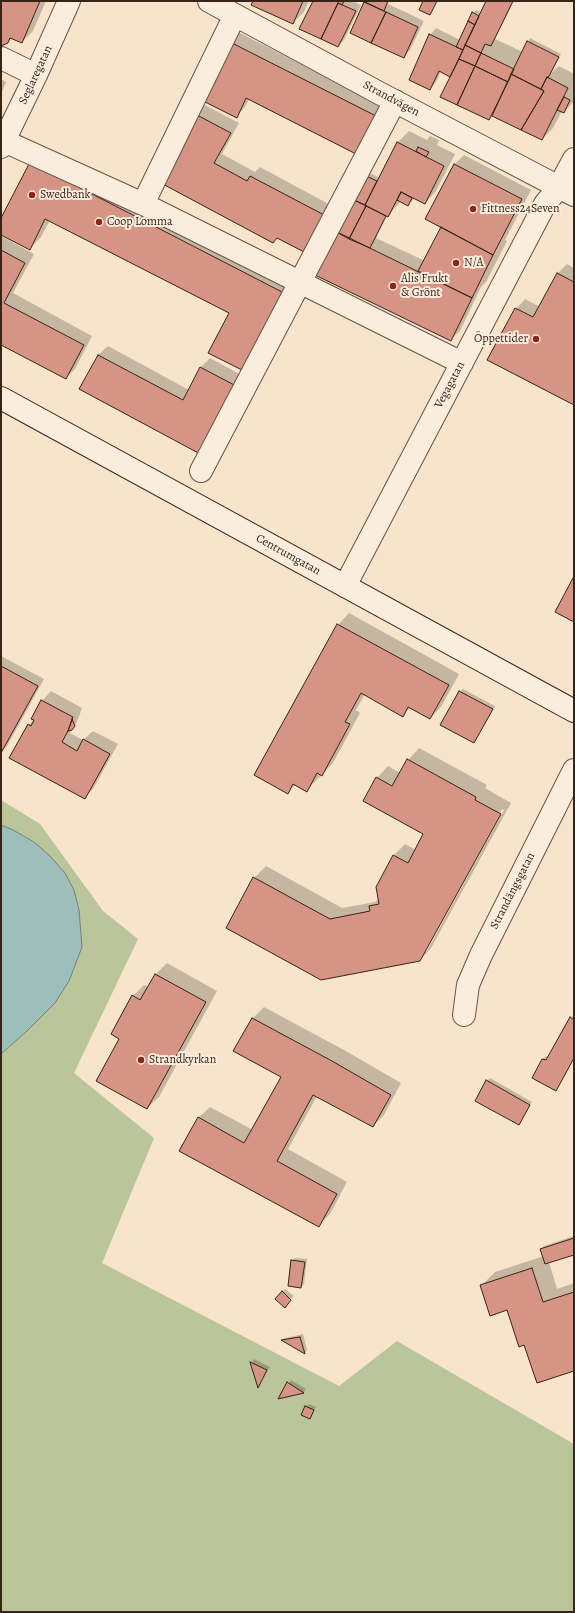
<!DOCTYPE html>
<html>
<head>
<meta charset="utf-8">
<style>
  body { margin:0 }
  #map { position:relative; width:575px; height:1613px; overflow:hidden; background:#f7e4ca; font-family:Alegreya,serif }
  canvas { display:block }
  .frame { position:absolute; inset:0; border:2px solid #392317; pointer-events:none }
</style>
</head>
<body>
<div id="map">
<canvas width="575" height="1613"></canvas>
<div class="frame"></div>
</div>
<script>
const ctx = document.querySelector('canvas').getContext('2d');
ctx.lineJoin = 'round';
function fill(path, color) { ctx.fillStyle = color; ctx.fill(path, 'evenodd'); }
const shape = rows => new Path2D(rows.map(r => 'M' + r).join(''));
function stroke(path, color, width, dash) { ctx.strokeStyle = color; ctx.lineWidth = width; ctx.lineCap = dash ? 'butt' : 'round'; ctx.setLineDash(dash || []); ctx.stroke(path); }
function label(font, color, halo, rows, align = 'center') {
  ctx.font = font + ' Alegreya,serif'; ctx.lineWidth = 4; ctx.setLineDash([]); ctx.textBaseline = 'middle'; ctx.strokeStyle = halo; ctx.fillStyle = color; for (const [text, x, y, turn = 0] of rows) {
    ctx.save(); ctx.translate(x, y); ctx.rotate((+turn || 0) * Math.PI / 180); ctx.textAlign = isNaN(turn) ? turn : align; if (halo) ctx.strokeText(text, 0, 0); ctx.fillText(text, 0, 0); ctx.restore();
  }
}
const green = shape([
  [1,800,40,824,103,911,138,939,74,1073,154,1138,102,1263,339,1386,397,1341,574,1444,574,1612,1,1612]
]);
const water = shape([
  [1,825,13,830,34,842,49,855,65,873,74,890,79,910,82,947,69,981,55,1003,27,1031,1,1054,1,825]
]);
const shadow = shape([
  [1,1,46,1,33,31,22,42,12,37,7,43,1,44],
  [254,1,309,1,304,12,293,23],
  [314,1,353,1,361,5,344,40,338,46],
  [365,1,389,1,388,4,424,21,410,50,404,57,351,33],
  [487,1,514,1,495,39,523,52,530,38,561,54,551,73,559,66,574,74,574,101,564,112,562,111,553,128,542,139,493,116,489,119,451,76,441,71,436,82,430,89,430,35,436,28,460,40,473,13,476,10,482,13],
  [238,32,386,107,358,154,249,99,245,107,236,116,201,98],
  [1,79,6,82,1,94],
  [205,105,239,123,222,154,255,172,260,167,336,208,307,253,278,237,273,242,160,182,196,114],
  [409,131,427,140,430,136,439,140,437,145,455,154,436,191,425,203,415,198,408,205,401,201,388,216,387,215,376,238,425,261,442,227,454,165,464,155,531,190,505,240,507,241,486,282,481,287,460,331,450,340,316,275,368,172,380,178,398,142],
  [31,162,296,282,257,359,230,312,50,220,41,237,29,249,1,234,1,220],
  [1,236,34,254,13,293,92,336,75,369,66,378,1,343],
  [567,264,574,268,574,403,516,309,525,299,540,307,558,273],
  [108,346,189,390,201,367,210,358,247,378,211,444,98,355],
  [349,613,459,674,441,707,430,718,411,707,403,715,365,694,356,710,360,713,333,763,307,790,296,784,288,792,338,625],
  [1,656,44,679,7,746,1,752],
  [463,689,495,706,474,742,460,692],
  [51,691,82,708,77,722,70,733,83,740,93,731,118,744,93,789,84,798,29,725,34,719,33,718,42,701],
  [419,748,487,785,485,788,511,803,431,948,420,960,321,979,254,878,266,866,342,908,375,902,379,898,377,887,394,855,405,844,416,850,425,834,377,778,388,766,400,773,408,760],
  [502,809,504,810,427,951,424,951],
  [167,963,217,991,159,1097,147,1108,120,1038,133,996,144,985,149,987,156,974],
  [264,1007,344,1050,401,1083,384,1115,373,1126,317,1096,288,1149,347,1182,330,1214,318,1226,198,1118,210,1107,253,1130,282,1077,252,1019],
  [573,1015,574,1059,556,1089,534,1077,543,1059,546,1056,549,1057],
  [490,1078,532,1102,518,1124,487,1081],
  [574,1236,574,1254,549,1262,557,1289,574,1283,574,1370,525,1344,508,1309,481,1286,495,1272,544,1256,541,1249,544,1246],
  [295,1258,307,1259,304,1284,301,1287,292,1261],
  [285,1289,294,1296,285,1306,276,1299],
  [303,1334,307,1350,305,1353,283,1340,285,1338],
  [254,1359,270,1367,258,1386,252,1362],
  [291,1380,306,1389,304,1392,280,1397],
  [309,1404,316,1407,310,1417,306,1407]
]);
const building = shape([
  [1,1,40,1,22,43,10,38,8,43,1,46,1,1],
  [253,1,303,1,293,24,251,5,253,1],
  [313,1,344,1,342,5,338,3,321,39,299,29,313,1],
  [363,1,388,1,384,11,363,1],
  [423,1,437,1,430,15,419,10,423,1],
  [486,1,513,1,491,46,485,44,481,53,465,45,486,1],
  [364,2,386,12,371,43,350,33,364,2],
  [338,3,356,11,338,47,321,39,338,3],
  [386,12,418,27,404,58,371,43,386,12],
  [472,12,479,16,475,25,468,21,472,12],
  [468,21,475,25,463,50,456,47,468,21],
  [429,34,463,50,450,77,439,71,430,90,409,80,429,34],
  [228,41,378,117,358,155,246,98,237,118,199,99,228,41],
  [527,41,559,57,548,78,547,77,541,89,511,74,527,41],
  [465,45,481,53,475,66,459,59,465,45],
  [481,53,514,69,508,82,475,66,481,53],
  [459,59,475,66,457,105,440,97,459,59],
  [475,66,508,82,489,120,457,105,475,66],
  [511,74,544,91,521,130,492,116,511,74],
  [547,77,568,88,542,140,521,130,544,91,541,89,547,77],
  [564,97,570,100,564,113,557,110,564,97],
  [195,114,231,133,214,163,247,181,250,176,328,217,308,254,277,238,273,243,159,182,195,114],
  [397,142,444,166,425,204,401,192,388,217,365,205,397,142],
  [418,147,429,152,426,157,416,151,418,147],
  [30,162,286,294,246,372,208,353,229,313,45,219,30,250,1,235,1,218,30,162],
  [454,164,522,199,493,255,425,219,454,164],
  [364,175,377,181,365,205,352,199,364,175],
  [401,192,412,198,408,206,397,200,401,192],
  [352,199,366,206,349,239,335,231,352,199],
  [366,206,386,216,370,248,349,239,366,206],
  [441,227,493,255,472,298,418,271,441,227],
  [335,231,472,298,451,341,315,275,335,231],
  [1,250,25,263,4,303,84,345,66,379,1,345,1,250],
  [557,273,574,282,574,405,487,360,515,308,533,317,557,273],
  [98,355,183,400,200,367,238,387,202,455,79,389,98,355],
  [574,576,574,622,555,612,574,576],
  [337,624,449,685,430,719,408,707,403,717,361,693,345,722,350,724,322,776,317,773,307,792,293,784,288,794,254,775,337,624],
  [1,666,38,686,1,753,1,666],
  [459,691,493,709,474,743,440,725,459,691],
  [41,700,73,717,68,731,62,742,77,751,83,739,110,754,85,799,9,758,28,724,31,726,34,720,31,719,41,700],
  [72,719,75,726,72,730,68,731,72,719],
  [407,759,476,797,475,800,501,814,420,961,321,980,226,928,253,877,330,919,370,911,369,906,379,904,376,887,393,855,408,863,423,834,363,801,376,777,392,786,407,759],
  [155,974,206,1002,147,1109,96,1081,119,1039,111,1034,132,995,140,1000,155,974],
  [570,1017,574,1020,574,1058,556,1091,532,1078,542,1059,546,1060,570,1017],
  [252,1018,332,1061,391,1095,373,1127,313,1095,277,1161,337,1194,319,1227,179,1151,198,1117,244,1143,281,1077,233,1051,252,1018],
  [486,1080,530,1105,519,1125,475,1101,486,1080],
  [574,1238,574,1255,545,1264,540,1249,574,1238],
  [291,1260,305,1262,301,1288,288,1286,291,1260],
  [532,1268,543,1302,574,1292,574,1371,537,1383,524,1345,519,1347,507,1310,490,1316,480,1285,532,1268],
  [282,1291,291,1300,285,1308,275,1299,282,1291],
  [300,1337,305,1354,281,1340,300,1337],
  [250,1362,267,1370,258,1388,250,1362],
  [287,1382,304,1393,278,1399,287,1382],
  [305,1406,314,1410,310,1419,301,1415,305,1406]
]);
const street = shape([
  [209,1,381,94,574,195],
  [1,58,36,75],
  [4,141,143,204,235,15],
  [1,147,36,75,69,1],
  [143,204,462,363],
  [201,471,395,101],
  [345,586,545,204,559,187,574,159],
  [464,1015,468,985,481,955,574,770]
]);
const secondary = shape([
  [1,398,574,711]
]);
const markers = [
  [32,195,4,"#8f2418"],
  [473,209,4,"#8f2418"],
  [99,222,4,"#8f2418"],
  [456,263,4,"#8f2418"],
  [393,286,4,"#8f2418"],
  [536,339,4,"#8f2418"],
  [141,1060,4,"#8f2418"]
];
const streetNames = [
  ["Seglaregatan",36,75,-65],
  ["Strandvägen",391,99,28],
  ["Vegagatan",450,385,-62],
  ["Centrumgatan",288,555,29],
  ["Strandängsgatan",513,891,-63]
];
const poiNames = [
  ["Swedbank",40,195],
  ["Fittness24Seven",481,209],
  ["Coop Lomma",107,222],
  ["N/A",464,263],
  ["Alis Frukt",401,279],
  ["& Grönt",401,293],
  ["Öppettider",528,339,"right"],
  ["Strandkyrkan",149,1060]
];
fill(green, '#bac599');
fill(water, '#9ebebc');
stroke(water, '#76807a', 1);
fill(shadow, '#0003');
fill(building, '#d69484');
stroke(building, '#392317', 1);
stroke(street, '#685344', 24);
stroke(secondary, '#392317', 24);
stroke(street, '#faeddd', 22);
stroke(secondary, '#faeddd', 22);
for (const [x, y, r, color] of markers) { const dot = new Path2D(); dot.arc(x, y, r, 0, 2 * Math.PI); ctx.fillStyle = color; ctx.fill(dot); stroke(dot, '#faeddd', 1.5); }
label('12px', '#392317', '#faeddd', streetNames);
label('12px', '#392317', '#faeddd', poiNames, 'left');
</script>
</body>
</html>
